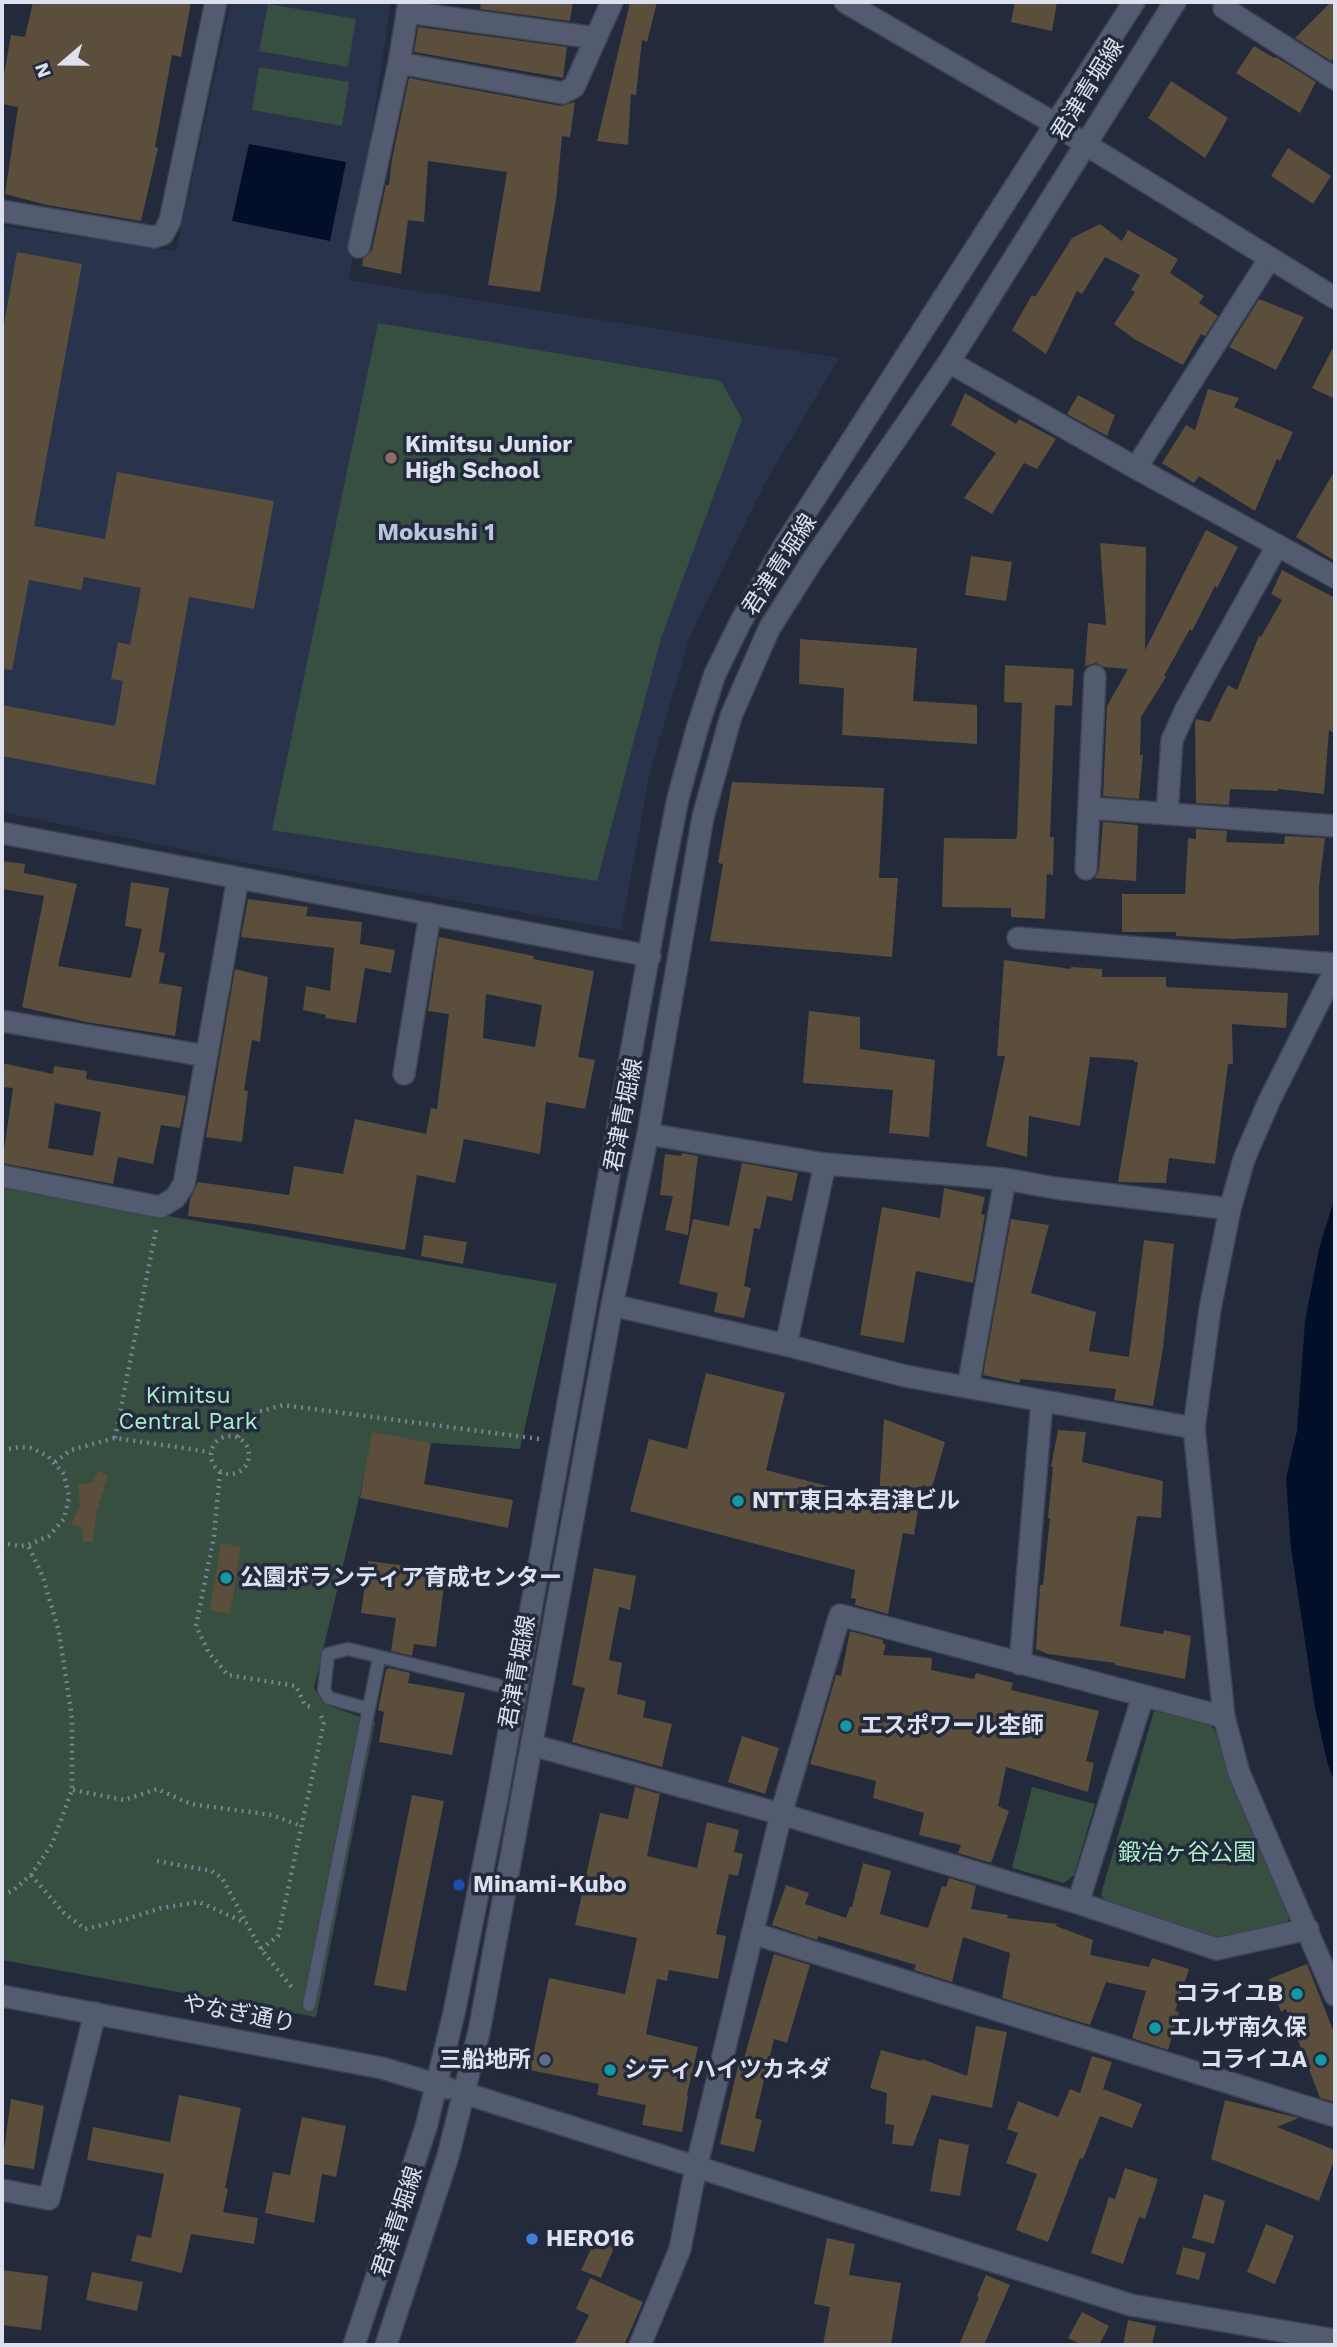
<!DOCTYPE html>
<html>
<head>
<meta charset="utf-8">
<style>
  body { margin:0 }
  #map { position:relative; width:1337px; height:2347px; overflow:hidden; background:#222a3c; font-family:"Work Sans",sans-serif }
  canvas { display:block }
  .frame { position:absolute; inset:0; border:4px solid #dce1ed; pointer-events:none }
  .north { position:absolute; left:28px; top:28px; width:70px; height:70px; -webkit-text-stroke:5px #222a3c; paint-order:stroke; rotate:250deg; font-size:19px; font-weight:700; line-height:28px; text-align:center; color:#dce1ed }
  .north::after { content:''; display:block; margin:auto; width:24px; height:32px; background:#dce1ed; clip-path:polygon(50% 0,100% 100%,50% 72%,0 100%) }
</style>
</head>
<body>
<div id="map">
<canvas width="1337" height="2347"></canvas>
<div class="frame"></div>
<div class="north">N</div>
</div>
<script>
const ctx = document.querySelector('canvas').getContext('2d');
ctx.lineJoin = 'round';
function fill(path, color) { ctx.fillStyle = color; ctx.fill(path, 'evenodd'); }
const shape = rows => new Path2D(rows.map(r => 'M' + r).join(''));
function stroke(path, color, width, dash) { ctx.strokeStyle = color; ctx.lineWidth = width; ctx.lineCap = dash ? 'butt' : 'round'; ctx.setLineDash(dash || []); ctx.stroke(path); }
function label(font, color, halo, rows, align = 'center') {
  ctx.font = font + ' "Work Sans","Noto Sans JP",sans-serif'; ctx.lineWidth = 7; ctx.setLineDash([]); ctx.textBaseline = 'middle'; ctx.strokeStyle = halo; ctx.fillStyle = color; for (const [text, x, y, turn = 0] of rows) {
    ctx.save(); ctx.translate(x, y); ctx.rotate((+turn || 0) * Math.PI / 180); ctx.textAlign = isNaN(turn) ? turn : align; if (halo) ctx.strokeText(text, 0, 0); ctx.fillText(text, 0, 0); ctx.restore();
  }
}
const built = shape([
  [231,2,391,2,349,280,839,358,767,479,690,636,650,772,621,930,252,864,2,812,2,226,176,251]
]);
const green = shape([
  [268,4,356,19,348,67,259,51],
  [259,67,349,82,342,126,252,110],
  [378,323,721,381,742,419,661,638,597,881,272,830],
  [2,1187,557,1284,520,1449,373,1439,314,1688,324,1704,375,1722,316,2017,2,1960],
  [1154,1711,1209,1723,1220,1738,1293,1913,1284,1926,1214,1940,1104,1900,1101,1894],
  [1032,1787,1095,1804,1074,1875,1064,1883,1012,1868]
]);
const water = shape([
  [249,144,346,162,330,241,232,221],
  [1335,1197,1335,1782,1328,1765,1315,1708,1291,1548,1286,1479,1297,1431,1305,1321,1319,1249]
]);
const building = shape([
  [33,2,191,2,181,57,172,55,155,147,158,148,141,221,47,205,5,194,18,107,2,104,2,86,11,35,25,37],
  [481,2,573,2,570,21,480,9],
  [630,2,657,2,647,42,642,40,636,95,631,94,628,145,597,141],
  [1015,2,1057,2,1052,31,1011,22],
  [1331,2,1335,2,1335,56,1331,61,1295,38],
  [418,27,567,47,563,78,414,52],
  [1254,46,1274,58,1276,57,1316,82,1300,113,1236,73],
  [409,78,561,106,575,102,570,137,562,136,556,200,540,292,488,285,507,172,428,161,424,222,408,220,401,274,362,266,363,259,372,250,386,185,389,185,392,159],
  [1171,81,1228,118,1205,158,1148,118],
  [1288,148,1331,176,1313,204,1271,176],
  [1100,224,1122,241,1128,230,1178,259,1170,273,1204,296,1199,303,1218,316,1205,336,1201,334,1183,365,1134,339,1114,324,1135,292,1131,290,1140,275,1105,257,1082,294,1077,291,1046,354,1012,330,1032,295,1035,297,1072,238],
  [17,252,82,264,34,526,105,539,117,472,274,501,254,609,189,597,155,785,2,756,2,705,115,726,123,681,111,679,118,642,130,645,141,588,84,577,81,590,29,580,12,670,2,669,2,335],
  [1259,299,1304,317,1276,370,1229,347],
  [1335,344,1335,399,1312,388],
  [1208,389,1239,398,1234,407,1293,432,1280,461,1277,459,1255,511,1199,476,1194,483,1162,463,1186,425,1195,430],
  [965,393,1016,424,1019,419,1056,439,1037,469,1024,463,992,514,964,498,996,453,951,425],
  [1078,395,1115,415,1107,436,1067,414],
  [1335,470,1335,561,1296,537],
  [1206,530,1238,547,1217,588,1215,586,1192,631,1190,629,1164,676,1166,677,1141,717,1140,755,1143,755,1139,799,1103,796,1107,706,1128,669,1104,667,1096,663,1085,666,1088,623,1106,625,1100,543,1146,547,1145,650],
  [971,556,1012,562,1006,601,965,595],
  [1282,570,1335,598,1335,734,1329,730,1324,794,1278,789,1278,791,1230,789,1229,805,1196,803,1195,722,1196,719,1210,722,1228,685,1237,690,1259,636,1261,637,1282,600,1271,594],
  [800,639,917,648,913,701,977,705,977,744,842,735,844,688,799,684],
  [1005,665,1074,669,1072,706,1055,705,1050,837,1054,837,1053,875,1047,874,1045,919,1011,917,1011,908,942,907,944,838,1016,839,1017,836,1022,703,1004,702],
  [732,782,884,788,879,878,898,878,892,957,710,941,723,864,718,863],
  [1103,822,1138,825,1136,881,1095,878,1099,870],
  [1196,829,1227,831,1226,842,1284,844,1285,836,1325,838,1319,886,1319,935,1234,939,1176,936,1176,932,1122,932,1122,894,1185,894,1188,838,1196,839],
  [2,861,25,864,24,873,77,884,58,966,131,978,142,929,125,926,131,882,169,888,159,952,165,953,159,983,182,987,175,1036,86,1022,22,1007,44,896,2,889],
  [248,899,308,907,306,916,362,922,360,944,395,950,391,973,365,968,356,1023,325,1018,326,1015,303,1010,306,986,330,991,334,948,241,937],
  [439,937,534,956,533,959,594,971,578,1057,595,1060,585,1109,546,1102,540,1154,464,1139,455,1183,417,1175,405,1250,253,1224,188,1216,190,1199,198,1182,289,1195,294,1166,343,1174,355,1119,426,1134,431,1108,437,1109,449,1014,428,1011],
  [486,994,542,1005,535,1047,483,1038],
  [1004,960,1071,969,1071,967,1102,969,1102,977,1166,977,1166,987,1288,993,1286,1028,1232,1024,1233,1064,1228,1064,1215,1164,1169,1158,1166,1183,1118,1182,1138,1062,1134,1062,1134,1060,1090,1057,1080,1126,1029,1116,1027,1157,986,1146,1005,1056,997,1056],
  [235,969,268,977,260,1042,252,1040,244,1090,248,1091,242,1142,206,1137],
  [809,1011,860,1017,860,1049,935,1060,929,1137,889,1133,893,1090,803,1083],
  [2,1063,53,1074,54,1066,87,1071,86,1079,186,1096,180,1128,161,1125,153,1164,118,1157,113,1184,2,1163,13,1088,2,1087],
  [55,1103,101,1112,93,1156,48,1148],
  [682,1153,698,1156,688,1235,665,1230,673,1196,660,1195,665,1154,681,1156],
  [742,1163,798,1173,792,1201,767,1196,760,1229,754,1228,744,1286,751,1288,744,1318,714,1312,718,1293,679,1284,693,1219,729,1226],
  [944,1188,985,1197,981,1214,985,1215,973,1283,916,1271,904,1343,860,1335,882,1207,940,1218],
  [1011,1219,1049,1225,1031,1293,1096,1312,1089,1351,1129,1357,1144,1240,1174,1244,1163,1348,1153,1406,1114,1400,1116,1389,1020,1379,1020,1383,983,1375],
  [424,1235,467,1242,463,1264,421,1256],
  [706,1373,785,1393,766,1470,850,1492,879,1496,884,1419,945,1442,932,1488,922,1485,914,1535,903,1533,888,1614,855,1605,856,1599,851,1598,855,1570,630,1511,649,1439,687,1449],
  [1058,1430,1086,1432,1082,1462,1163,1481,1161,1518,1137,1516,1120,1626,1163,1634,1164,1630,1191,1636,1185,1679,1115,1665,1115,1663,1048,1654,1036,1649,1040,1585,1043,1585,1050,1518,1048,1518,1053,1467,1051,1467],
  [372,1432,431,1443,424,1484,513,1500,508,1528,360,1498],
  [98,1471,108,1475,96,1514,93,1542,83,1542,82,1527,71,1524,80,1506,78,1484,92,1483],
  [221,1543,241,1547,230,1614,210,1610],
  [368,1561,446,1571,436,1647,414,1644,412,1656,391,1651,396,1618,361,1613],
  [594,1568,636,1576,630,1610,619,1607,609,1660,622,1663,617,1694,646,1701,643,1717,672,1724,662,1767,572,1742,585,1688,572,1685],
  [850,1631,883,1640,883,1644,886,1645,883,1655,932,1658,931,1670,974,1679,976,1673,1013,1683,1011,1690,1099,1711,1086,1761,1094,1763,1088,1792,1006,1767,998,1806,1009,1811,991,1863,958,1853,961,1845,919,1835,924,1813,873,1798,876,1781,810,1764,836,1675,841,1676],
  [389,1668,410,1673,408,1683,465,1693,452,1755,379,1742,384,1712,378,1710,386,1670],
  [742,1736,779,1748,765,1794,728,1782],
  [635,1787,660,1794,647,1856,697,1868,707,1822,739,1830,734,1852,743,1854,738,1876,729,1874,716,1934,726,1936,718,1979,669,1970,667,1981,657,1979,646,2034,698,2047,687,2095,688,2096,682,2132,642,2125,646,2105,597,2095,599,2084,530,2070,549,1978,625,1994,637,1938,575,1925,600,1813,628,1819],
  [412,1795,444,1801,406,1991,374,1985],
  [863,1863,891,1871,880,1914,928,1928,942,1886,946,1887,949,1878,976,1886,971,1909,1008,1915,1007,1918,1057,1924,1056,1926,1093,1940,1090,1955,1149,1967,1152,1958,1189,1969,1175,2011,1179,2012,1168,2050,1132,2038,1146,1991,1106,1982,1090,2025,1002,1998,1010,1953,963,1937,952,1982,914,1970,916,1965,818,1936,817,1940,772,1925,786,1885,809,1893,805,1904,846,1918,850,1907,852,1907],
  [774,1954,810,1965,787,2043,774,2039,755,2118,762,2120,754,2152,720,2144,740,2057,744,2058],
  [1307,1964,1335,2035,1335,2102,1320,2098,1286,2009,1281,2012,1269,1979],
  [976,2026,1007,2032,992,2108,932,2095,913,2146,892,2144,894,2125,885,2124,887,2093,870,2088,881,2050,921,2061,922,2059,967,2076],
  [1092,2056,1112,2062,1103,2089,1142,2104,1132,2128,1100,2116,1083,2159,1080,2158,1048,2242,1016,2230,1037,2174,1006,2163,1018,2133,1007,2129,1018,2101,1058,2117,1070,2089,1080,2093],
  [179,2095,241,2108,225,2188,228,2189,223,2212,258,2218,254,2244,191,2234,182,2273,131,2261,137,2235,151,2238,164,2174,87,2160,93,2127,170,2142],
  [11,2099,44,2106,34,2169,2,2164],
  [1225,2100,1299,2118,1277,2127,1335,2150,1335,2158,1319,2201,1211,2159],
  [302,2117,346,2126,336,2177,322,2174,314,2223,265,2213,273,2172,290,2175],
  [939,2139,969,2145,960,2196,930,2191],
  [1125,2168,1158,2179,1145,2219,1139,2217,1123,2264,1091,2253,1109,2197,1115,2199],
  [1204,2194,1225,2201,1214,2244,1192,2238],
  [1266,2224,1294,2236,1275,2284,1247,2272],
  [599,2232,617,2241,601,2278,581,2270],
  [827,2238,855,2244,849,2275,901,2283,891,2345,823,2345,830,2307,814,2304],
  [1183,2247,1206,2253,1199,2280,1176,2274],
  [2,2270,48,2276,41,2330,2,2325],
  [92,2272,143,2282,137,2311,86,2300],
  [986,2275,1010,2285,984,2345,959,2345,979,2297,977,2296],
  [590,2278,643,2302,624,2345,574,2345,589,2315,576,2309],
  [1082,2312,1109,2326,1099,2345,1082,2345,1068,2338],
  [1128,2320,1156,2326,1152,2345,1123,2345]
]);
const path = shape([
  '211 1455a19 19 0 1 1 38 0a19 19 0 1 1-38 0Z',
  [238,1437,246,1421,258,1412,283,1405,539,1439],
  [115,1438,156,1230],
  [2,1450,21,1447,31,1448,48,1456,64,1474,69,1497,64,1519,49,1536,28,1545,19,1546,2,1543],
  [55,1462,71,1450,115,1438,210,1452],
  [220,1472,214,1536,196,1626,209,1653,228,1675,296,1686,305,1705,314,1708],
  [73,1790,124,1800,157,1789,191,1804,272,1815,301,1826],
  [157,1861,212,1871,222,1878,246,1922],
  [31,1875,64,1913,85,1929,127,1919,161,1908,199,1902,246,1923,261,1949,293,1989],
  [2,1895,12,1891,31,1875,52,1844,72,1790,72,1718,59,1632,43,1577,28,1545],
  [261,1949,278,1936,324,1722,320,1714]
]);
const lane = shape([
  [369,1709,329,1698,324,1690,328,1654,348,1649,517,1690],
  [309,2005,379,1658]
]);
const street = shape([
  [1224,8,1335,79],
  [407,12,596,38],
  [399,63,563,93,574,87,612,2],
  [2,211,154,237,163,234,170,221,216,2],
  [359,247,399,63,409,2],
  [949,362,1136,468,1335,577],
  [1136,468,1270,258],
  [1089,808,1335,826],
  [1167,814,1172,740,1186,709,1277,546],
  [2,833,650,956],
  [1086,869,1095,676],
  [1018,938,1335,964],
  [1335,970,1270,1099,1244,1159,1230,1209,1210,1309,1194,1428,1224,1717,1239,1773,1335,1995],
  [2,1021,206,1056],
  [404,1074,430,914],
  [648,1134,825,1164,1005,1179,1055,1188,1230,1209],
  [2,1176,160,1207,175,1198,184,1184,238,878],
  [612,1305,786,1345,905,1376,1194,1428],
  [786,1345,825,1164],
  [968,1387,1005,1179],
  [1020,1664,1042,1401],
  [532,1745,781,1814,1078,1903,1217,1949,1308,1929],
  [1078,1903,1143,1696],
  [752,1933,1335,2116],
  [464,2093,1131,2305,1335,2340],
  [2,2190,49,2199,95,2013],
  [640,2345,680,2249,694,2177,781,1814,840,1615,1224,1717]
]);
const secondary = shape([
  [845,2,1054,123,1085,144,1335,298],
  [2,1996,382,2068,448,2088],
  [354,2345,426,2127,454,2013,497,1798,665,864,678,798,697,729,715,674,741,621,784,546,1134,2],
  [386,2345,448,2156,479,2032,612,1305,648,1134,703,817,731,716,769,629,812,561,949,362,1175,2]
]);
const markers = [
  [391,458,7,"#8d6e63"],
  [738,1501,7,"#0f9aa8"],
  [226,1578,7,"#0f9aa8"],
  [846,1726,7,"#0f9aa8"],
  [459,1885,7,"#1a4fb4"],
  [1297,1994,7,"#0f9aa8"],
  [1155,2028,7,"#0f9aa8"],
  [545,2060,7,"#5c6f8a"],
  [1321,2060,7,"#0f9aa8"],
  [610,2070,7,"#0f9aa8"],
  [532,2239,7,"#3f7fe0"]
];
const streetNames = [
  ["君津青堀線",1088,90,-58],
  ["君津青堀線",780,565,-57],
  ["君津青堀線",624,1115,-79],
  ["君津青堀線",518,1672,-80],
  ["やなぎ通り",239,2014,11],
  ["君津青堀線",398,2222,-72]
];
const poiNames = [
  ["Kimitsu Junior",405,445],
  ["High School",405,471],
  ["NTT東日本君津ビル",752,1501],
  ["公園ボランティア育成センター",240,1578],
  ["エスポワール杢師",860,1726],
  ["Minami-Kubo",473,1885],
  ["コライユB",1283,1994,"right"],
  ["エルザ南久保",1169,2028],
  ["三船地所",531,2060,"right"],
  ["コライユA",1307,2060,"right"],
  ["シティハイツカネダ",624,2070],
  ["HERO16",546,2239]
];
const parkNames = [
  ["Kimitsu",188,1396],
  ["Central Park",188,1422],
  ["鍛冶ヶ谷公園",1187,1853]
];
const neighbourhoodNames = [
  ["Mokushi 1",436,533]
];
fill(built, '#29334b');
fill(green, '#364f41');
fill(water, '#030e29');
fill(building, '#5b4e3a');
stroke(lane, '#3e4453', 15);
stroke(street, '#3e4453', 24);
stroke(secondary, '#3e4453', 24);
stroke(path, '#7a8190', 4.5, [2, 5]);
stroke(lane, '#525b6f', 12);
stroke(street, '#525b6f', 21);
stroke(secondary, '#525b6f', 21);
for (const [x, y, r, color] of markers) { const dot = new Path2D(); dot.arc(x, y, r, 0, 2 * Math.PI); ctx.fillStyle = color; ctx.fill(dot); stroke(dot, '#222a3c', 2.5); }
label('23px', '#dce1ed', '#222a3c', streetNames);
label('bold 23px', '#dce1ed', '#222a3c', poiNames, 'left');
label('23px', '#aaf0c9', '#222a3c', parkNames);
label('bold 24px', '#bbc5dd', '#222a3c', neighbourhoodNames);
</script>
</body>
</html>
